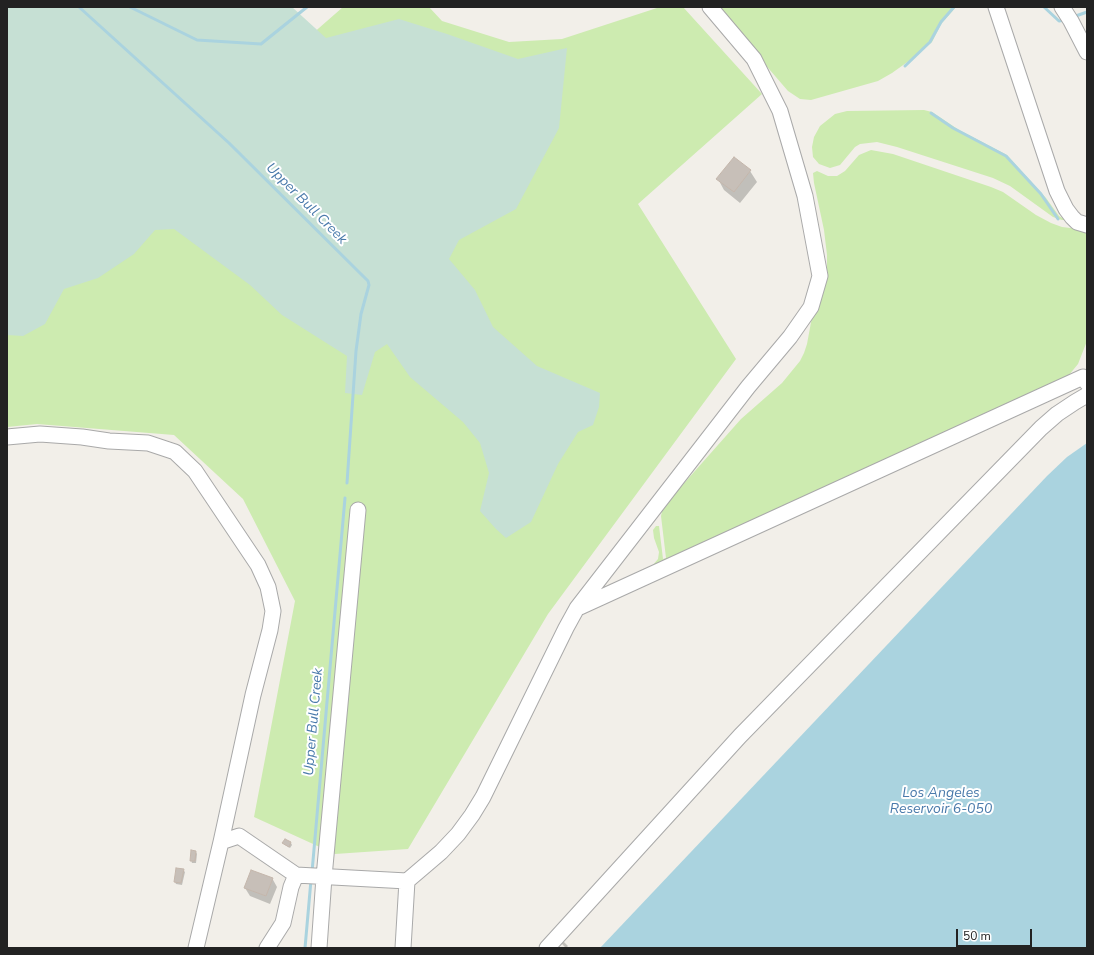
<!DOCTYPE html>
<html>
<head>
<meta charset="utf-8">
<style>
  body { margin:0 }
  #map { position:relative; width:1094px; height:955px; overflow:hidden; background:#f2efe9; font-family:"Nunito Sans",sans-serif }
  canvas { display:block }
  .frame { position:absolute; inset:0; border:8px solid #222; pointer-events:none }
  .scale { position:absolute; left:956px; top:929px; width:76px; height:18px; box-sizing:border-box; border:2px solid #222; border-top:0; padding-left:5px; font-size:12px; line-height:14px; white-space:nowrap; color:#222; -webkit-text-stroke:3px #fff; paint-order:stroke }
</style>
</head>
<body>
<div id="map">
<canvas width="1094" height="955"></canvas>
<div class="frame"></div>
<div class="scale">50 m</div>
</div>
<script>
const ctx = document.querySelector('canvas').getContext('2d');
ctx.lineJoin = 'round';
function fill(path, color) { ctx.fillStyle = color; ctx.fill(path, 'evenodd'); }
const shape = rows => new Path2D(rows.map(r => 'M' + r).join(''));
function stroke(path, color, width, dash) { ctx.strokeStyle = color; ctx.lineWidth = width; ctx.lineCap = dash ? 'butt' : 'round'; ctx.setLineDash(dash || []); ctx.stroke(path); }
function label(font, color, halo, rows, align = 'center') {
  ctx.font = font + ' "Nunito Sans",sans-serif'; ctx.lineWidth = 4; ctx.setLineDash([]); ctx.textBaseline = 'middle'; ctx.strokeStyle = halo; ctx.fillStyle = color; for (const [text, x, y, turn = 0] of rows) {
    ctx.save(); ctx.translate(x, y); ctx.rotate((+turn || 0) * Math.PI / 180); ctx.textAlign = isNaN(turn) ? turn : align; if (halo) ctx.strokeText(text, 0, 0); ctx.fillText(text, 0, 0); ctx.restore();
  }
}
const grass = shape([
  [7,7,311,35,343,7,429,7,442,21,509,42,562,39,660,7,683,7,762,94,638,204,736,359,548,614,408,849,335,854,254,817,295,601,243,499,174,435,37,424,7,427],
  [719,7,956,7,941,24,932,42,913,58,892,73,878,81,811,100,800,99,788,91,744,40],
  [924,110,932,112,959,130,1007,155,1046,198,1059,216,1066,220,1062,220,1053,217,1010,186,993,178,897,147,877,142,860,144,855,147,840,165,830,168,819,164,813,157,812,147,814,137,820,126,835,114,847,111],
  [871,150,893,154,991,187,1003,192,1036,215,1051,223,1062,227,1087,230,1087,341,1078,364,1069,375,652,566,658,559,659,552,654,538,653,530,656,526,659,526,663,559,666,558,661,516,663,507,741,419,782,383,800,361,804,353,807,344,812,317,827,274,827,255,824,230,814,183,813,173,817,171,828,176,837,176,845,171,859,155]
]);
const wetland = shape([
  [7,7,292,7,326,38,399,19,447,34,518,59,567,48,559,128,516,209,459,240,449,259,475,290,493,327,537,366,600,393,599,407,593,425,578,432,558,464,531,522,506,538,496,529,480,511,489,473,480,443,463,422,410,377,387,344,375,352,362,395,345,393,347,356,282,315,250,285,174,229,155,230,134,254,98,278,64,289,45,324,23,336,7,335]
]);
const water = shape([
  [1087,443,1087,948,600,948,1047,476,1067,457]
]);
const shadow = shape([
  [734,158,750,171,757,182,740,203,724,190,718,179],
  [283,843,291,843,292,845,290,848,285,845],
  [196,852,197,854,196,863,192,863,191,860],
  [183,870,185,872,182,885,176,884,175,882],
  [272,878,277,887,270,904,250,896,245,888],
  [563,941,568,946,566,948,561,943]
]);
const stream = shape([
  [79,7,229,143,368,281,369,285,361,314,356,351,347,483],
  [130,7,197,40,261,44,307,7],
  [1044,7,1059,21,1066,20],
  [1073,17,1087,12],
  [905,66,930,42,941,22,954,7],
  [931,113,953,128,1006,156,1041,194,1058,219],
  [312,872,345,498],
  [305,948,311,880]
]);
const building = shape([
  [734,157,751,170,734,192,716,179,734,157],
  [285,839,291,842,289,847,282,843,285,839],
  [191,850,196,851,195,861,190,861,191,850],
  [176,868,184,869,181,883,174,882,176,868],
  [251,870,273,878,266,896,244,888,251,870]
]);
const minor = shape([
  [996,7,1057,191,1066,209,1072,217,1077,222,1087,225],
  [1062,7,1071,21,1087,52],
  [7,437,40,434,82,437,109,441,148,443,175,452,195,471,258,565,268,587,273,611,270,630,253,695,221,842],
  [580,607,1083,377,1087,383],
  [196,948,221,842,239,836,296,875,407,881,441,852,458,834,472,815,483,797,566,628,577,608,748,387,790,337,811,307,820,276,805,196,780,111,754,59,710,7],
  [267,948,283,923,291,887,296,875],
  [319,948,324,877,358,510],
  [403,948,407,881],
  [547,948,740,736,1041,428,1057,414,1075,402,1087,395]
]);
const waterNames = [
  ["Upper Bull Creek",306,204,45],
  ["Upper Bull Creek",314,722,-85],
  ["Los Angeles",941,794],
  ["Reservoir 6-050",941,810]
];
fill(grass, '#cdebb0');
fill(wetland, '#c6e0d4');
fill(water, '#aad3df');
fill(shadow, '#0003');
stroke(stream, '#aad3df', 3);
fill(building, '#c7bfb8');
stroke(building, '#c4b6ab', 1);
stroke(minor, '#a9a9a9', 17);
stroke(minor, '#fff', 15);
label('italic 14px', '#4a7aab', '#fff', waterNames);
</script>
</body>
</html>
